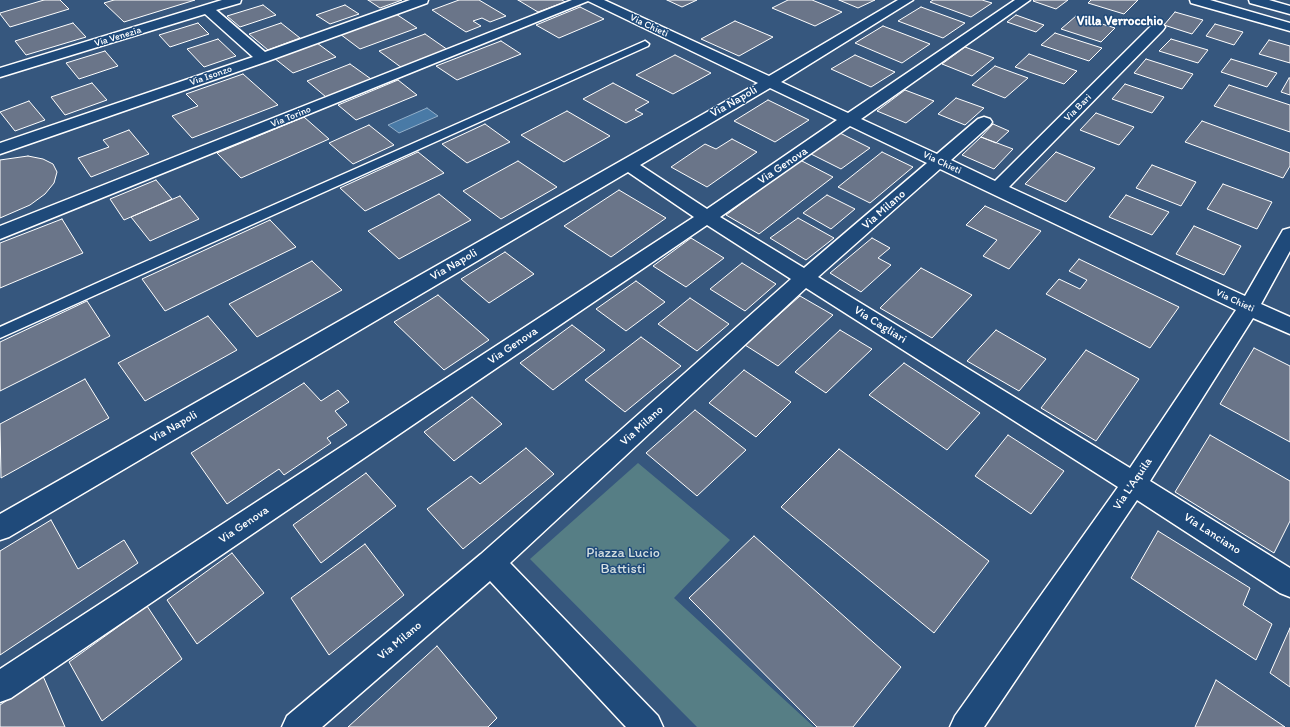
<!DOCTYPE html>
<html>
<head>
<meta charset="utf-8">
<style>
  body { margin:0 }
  canvas { display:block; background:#36577e }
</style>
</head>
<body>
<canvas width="1290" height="727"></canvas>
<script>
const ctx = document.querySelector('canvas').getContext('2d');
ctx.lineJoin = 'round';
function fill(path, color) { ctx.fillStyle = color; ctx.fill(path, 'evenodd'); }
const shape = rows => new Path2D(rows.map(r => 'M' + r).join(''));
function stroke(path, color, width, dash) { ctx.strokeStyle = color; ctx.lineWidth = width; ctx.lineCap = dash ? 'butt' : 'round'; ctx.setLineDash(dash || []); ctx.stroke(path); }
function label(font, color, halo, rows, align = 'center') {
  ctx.font = font + ' Itim,sans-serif'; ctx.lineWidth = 3; ctx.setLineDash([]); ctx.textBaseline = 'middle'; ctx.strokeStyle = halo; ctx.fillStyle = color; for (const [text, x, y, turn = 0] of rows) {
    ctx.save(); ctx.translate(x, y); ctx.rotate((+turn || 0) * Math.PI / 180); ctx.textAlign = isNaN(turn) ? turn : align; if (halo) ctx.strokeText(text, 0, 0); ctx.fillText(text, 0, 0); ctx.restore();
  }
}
const green = shape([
  [638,463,730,540,674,598,814,727,697,727,530,559]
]);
const water = shape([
  [427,108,438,116,399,133,388,125,427,108]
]);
const building = shape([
  [44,0,60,0,69,9,10,27,0,14,0,13,44,0],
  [114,0,195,0,124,22,104,3,114,0],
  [368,0,402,0,380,8,368,0],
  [459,0,479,0,506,16,490,22,482,18,473,21,481,26,466,32,432,10,459,0],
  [518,0,562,0,565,2,538,12,518,0],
  [667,0,697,0,682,7,667,0],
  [788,0,812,0,842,12,815,26,772,8,788,0],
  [839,0,875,0,858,8,839,0],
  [933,0,982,0,992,3,971,17,930,2,933,0],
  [1034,0,1068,0,1056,9,1033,1,1034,0],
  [1091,0,1138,0,1124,14,1088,3,1091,0],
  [263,5,276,15,240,27,227,16,263,5],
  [345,5,359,14,330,24,316,15,345,5],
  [580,7,604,19,559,38,536,25,580,7],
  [921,7,965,23,943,38,898,21,921,7],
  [1175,12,1203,20,1192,34,1164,25,1175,12],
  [396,14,417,28,360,49,340,34,396,14],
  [1016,15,1044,25,1036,32,1007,22,1016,15],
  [1076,16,1115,28,1101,42,1061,29,1076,16],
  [735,21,773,37,739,56,701,39,735,21],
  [73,23,86,37,26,55,15,41,73,23],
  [198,23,209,34,170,47,159,35,198,23],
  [281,23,300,38,268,50,249,34,281,23],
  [1215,24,1243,32,1234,45,1206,36,1215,24],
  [883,26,930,44,902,63,855,43,883,26],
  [1055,33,1102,48,1089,61,1041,45,1055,33],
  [425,34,448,50,402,68,379,51,425,34],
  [218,39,236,56,204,67,187,49,218,39],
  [1171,39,1208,50,1198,63,1159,51,1171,39],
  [1269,40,1290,46,1290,63,1259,54,1269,40],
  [501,41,521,54,457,80,436,66,501,41],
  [317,43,336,57,293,73,274,58,317,43],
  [965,47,994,58,972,76,942,64,965,47],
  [105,51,118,66,79,79,66,63,105,51],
  [1029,54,1077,71,1064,84,1015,67,1029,54],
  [675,55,711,73,673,94,636,75,675,55],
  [855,55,895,72,871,87,831,69,855,55],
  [1146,59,1193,74,1182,89,1134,73,1146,59],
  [1231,59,1277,73,1267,87,1221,72,1231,59],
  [350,64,371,79,326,97,307,81,350,64],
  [995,66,1028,78,1005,98,972,85,995,66],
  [243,74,278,105,192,138,172,116,198,106,186,94,243,74],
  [1289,78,1290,78,1290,95,1281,92,1289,78],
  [398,80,417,95,356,120,338,105,398,80],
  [92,83,107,100,65,115,51,97,92,83],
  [613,83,649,102,635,110,643,114,626,123,583,99,613,83],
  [1125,84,1164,97,1152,113,1112,99,1125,84],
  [1229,85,1290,105,1290,132,1214,106,1229,85],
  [905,90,934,101,906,123,877,111,905,90],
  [956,98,984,108,965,125,938,114,956,98],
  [768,100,809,120,775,142,734,121,768,100],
  [29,101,45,120,15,131,0,112,29,101],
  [567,111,610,136,564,162,521,135,567,111],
  [1096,113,1134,127,1119,145,1080,130,1096,113],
  [304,117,329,139,241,178,217,153,304,117],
  [1202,121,1290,153,1290,166,1283,178,1185,142,1202,121],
  [485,124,510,142,467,163,442,144,485,124],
  [993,124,1009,131,996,143,981,137,993,124],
  [369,125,394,145,353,164,329,143,369,125],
  [129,130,149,154,91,177,78,158,109,147,103,140,129,130],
  [840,133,870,148,841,169,811,154,840,133],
  [981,137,1013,149,994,169,962,155,981,137],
  [732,139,757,152,707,187,671,167,705,144,716,149,732,139],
  [418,152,444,173,365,211,340,188,418,152],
  [882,152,913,167,870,203,838,187,882,152],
  [1056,152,1095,168,1066,202,1025,184,1056,152],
  [28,156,43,159,53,164,57,172,54,183,45,194,30,205,0,218,0,160,28,156],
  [800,160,833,177,759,234,726,215,800,160],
  [518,161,557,187,501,219,463,191,518,161],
  [1152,165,1196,182,1181,206,1136,188,1152,165],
  [156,180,172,199,124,220,110,199,156,180],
  [1223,184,1272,202,1257,229,1207,209,1223,184],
  [619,190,666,218,611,257,564,226,619,190],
  [439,194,471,220,399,259,368,231,439,194],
  [827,195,855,209,831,229,803,213,827,195],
  [1126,195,1169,212,1152,235,1109,217,1126,195],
  [180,196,199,219,150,241,131,217,180,196],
  [985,206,1041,231,1009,269,983,256,997,240,966,225,985,206],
  [798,218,834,238,806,260,770,238,798,218],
  [62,219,83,253,0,288,0,243,62,219],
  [270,220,296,247,165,311,142,279,270,220],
  [1194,226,1241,246,1224,275,1176,254,1194,226],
  [691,238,724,258,686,287,653,266,691,238],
  [872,238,890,248,878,258,891,265,861,292,830,273,872,238],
  [505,252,534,274,489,303,461,279,505,252],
  [1079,259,1179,307,1150,348,1046,294,1059,279,1080,289,1087,280,1069,271,1079,259],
  [312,261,342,290,257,337,229,304,312,261],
  [742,263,776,284,745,311,710,289,742,263],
  [921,268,972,295,932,338,880,308,921,268],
  [636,281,665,302,626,331,596,309,636,281],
  [438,295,489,340,444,370,394,322,438,295],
  [800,296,833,315,778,366,745,345,800,296],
  [690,298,729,324,697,351,658,324,690,298],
  [87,301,110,336,0,391,0,342,87,301],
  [208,316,237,350,145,401,118,363,208,316],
  [572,325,605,350,553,390,520,363,572,325],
  [840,330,872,349,826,393,795,372,840,330],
  [996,330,1046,359,1019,391,967,361,996,330],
  [641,337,681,366,625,412,585,380,641,337],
  [1254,348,1290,366,1290,442,1220,404,1254,348],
  [1086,350,1139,379,1096,441,1041,408,1086,350],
  [904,363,980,413,947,450,869,395,904,363],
  [744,370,791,402,756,437,709,403,744,370],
  [85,379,109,418,1,478,0,424,85,379],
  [304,383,321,401,338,390,349,402,335,411,347,425,327,438,331,443,284,475,279,469,227,504,191,453,304,383],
  [472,397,502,424,454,461,424,432,472,397],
  [695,410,746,450,697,496,646,453,695,410],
  [1008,435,1064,471,1031,514,975,476,1008,435],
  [1210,435,1290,481,1290,521,1274,553,1175,492,1210,435],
  [526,448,554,474,463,549,427,509,471,476,480,484,526,448],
  [839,449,989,561,934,633,781,507,839,449],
  [366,473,396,506,321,563,293,525,366,473],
  [51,520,78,569,124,540,138,563,0,655,0,551,51,520],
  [1158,531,1250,588,1243,605,1272,624,1256,660,1131,578,1158,531],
  [754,536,901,667,853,727,817,727,689,598,754,536],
  [365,544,404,595,329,655,291,598,365,544],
  [232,553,264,593,197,644,167,600,232,553],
  [147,606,182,659,102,721,69,662,147,606],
  [1290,628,1290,687,1270,673,1290,628],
  [437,646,497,718,488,727,348,727,437,646],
  [43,676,65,727,0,727,0,705,43,676],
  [1216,680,1285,727,1195,727,1216,680]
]);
const lane = shape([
  [645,41,649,44,648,46,0,338,0,327,106,279,645,41]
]);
const street = shape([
  [222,0,241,0,240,3,216,10,265,52,410,0,428,0,427,3,268,61,0,154,0,143,253,57,205,14,0,77,0,68,222,0],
  [572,0,604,0,769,76,898,0,913,0,781,82,848,113,1015,0,1030,0,861,119,937,154,978,119,984,117,990,119,992,122,990,125,951,160,995,181,1153,24,1163,24,1165,27,1163,30,1009,187,1245,296,1283,230,1290,228,1290,251,1261,304,1290,317,1290,334,1253,318,1150,481,1290,568,1290,597,1280,593,1137,500,984,727,950,727,955,716,1118,487,806,288,510,563,658,716,663,727,626,727,490,581,322,727,282,727,287,716,481,554,791,279,707,225,11,698,0,702,0,669,694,217,628,172,9,537,0,540,0,514,758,83,588,1,0,239,0,226,572,0],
  [770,88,837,120,707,209,640,165,770,88],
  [850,126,927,163,804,268,720,217,850,126],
  [940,169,1236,310,1130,468,818,277,940,169],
  [1190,0,1210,0,1290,23,1290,31,1191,3,1190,0],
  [1249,0,1269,0,1290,6,1290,14,1250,3,1249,0]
]);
const farStreetnames = [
  ["Via Chieti",649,26,25],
  ["Via Venezia",118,37,-17],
  ["Via Isonzo",211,76,-19],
  ["Via Bari",1078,108,-45],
  ["Via Torino",291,117,-22],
  ["Via Chieti",942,163,25],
  ["Via Chieti",1235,301,25]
];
const streetNames = [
  ["Via Napoli",734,102,-30],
  ["Via Genova",783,166,-34],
  ["Via Milano",884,210,-41],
  ["Via Napoli",454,265,-30],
  ["Via Cagliari",880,325,32],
  ["Via Genova",513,346,-34],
  ["Via Milano",642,426,-42],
  ["Via Napoli",174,427,-30],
  ["Via L'Aquila",1133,484,-56],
  ["Via Genova",244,525,-34],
  ["Via Lanciano",1212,534,33],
  ["Via Milano",400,641,-40]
];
const farDistrictnames = [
  ["Villa Verrocchio",1120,22]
];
const nearParknames = [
  ["Piazza Lucio",623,553],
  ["Battisti",623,569]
];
fill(green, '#567e85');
fill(water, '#497aa6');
stroke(water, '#92afca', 1);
fill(building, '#6a7589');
stroke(building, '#fff', 1);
stroke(lane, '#fff', 3);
stroke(street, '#fff', 3);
fill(lane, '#1f4a7a');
fill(street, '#1f4a7a');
label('10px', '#fff', '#1f4a7a', farStreetnames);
label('12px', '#fff', '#1f4a7a', streetNames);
label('bold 13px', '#fff', '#1f4a7a', farDistrictnames);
label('14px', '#d5dfe0', '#1f4a7a', nearParknames);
</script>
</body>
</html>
